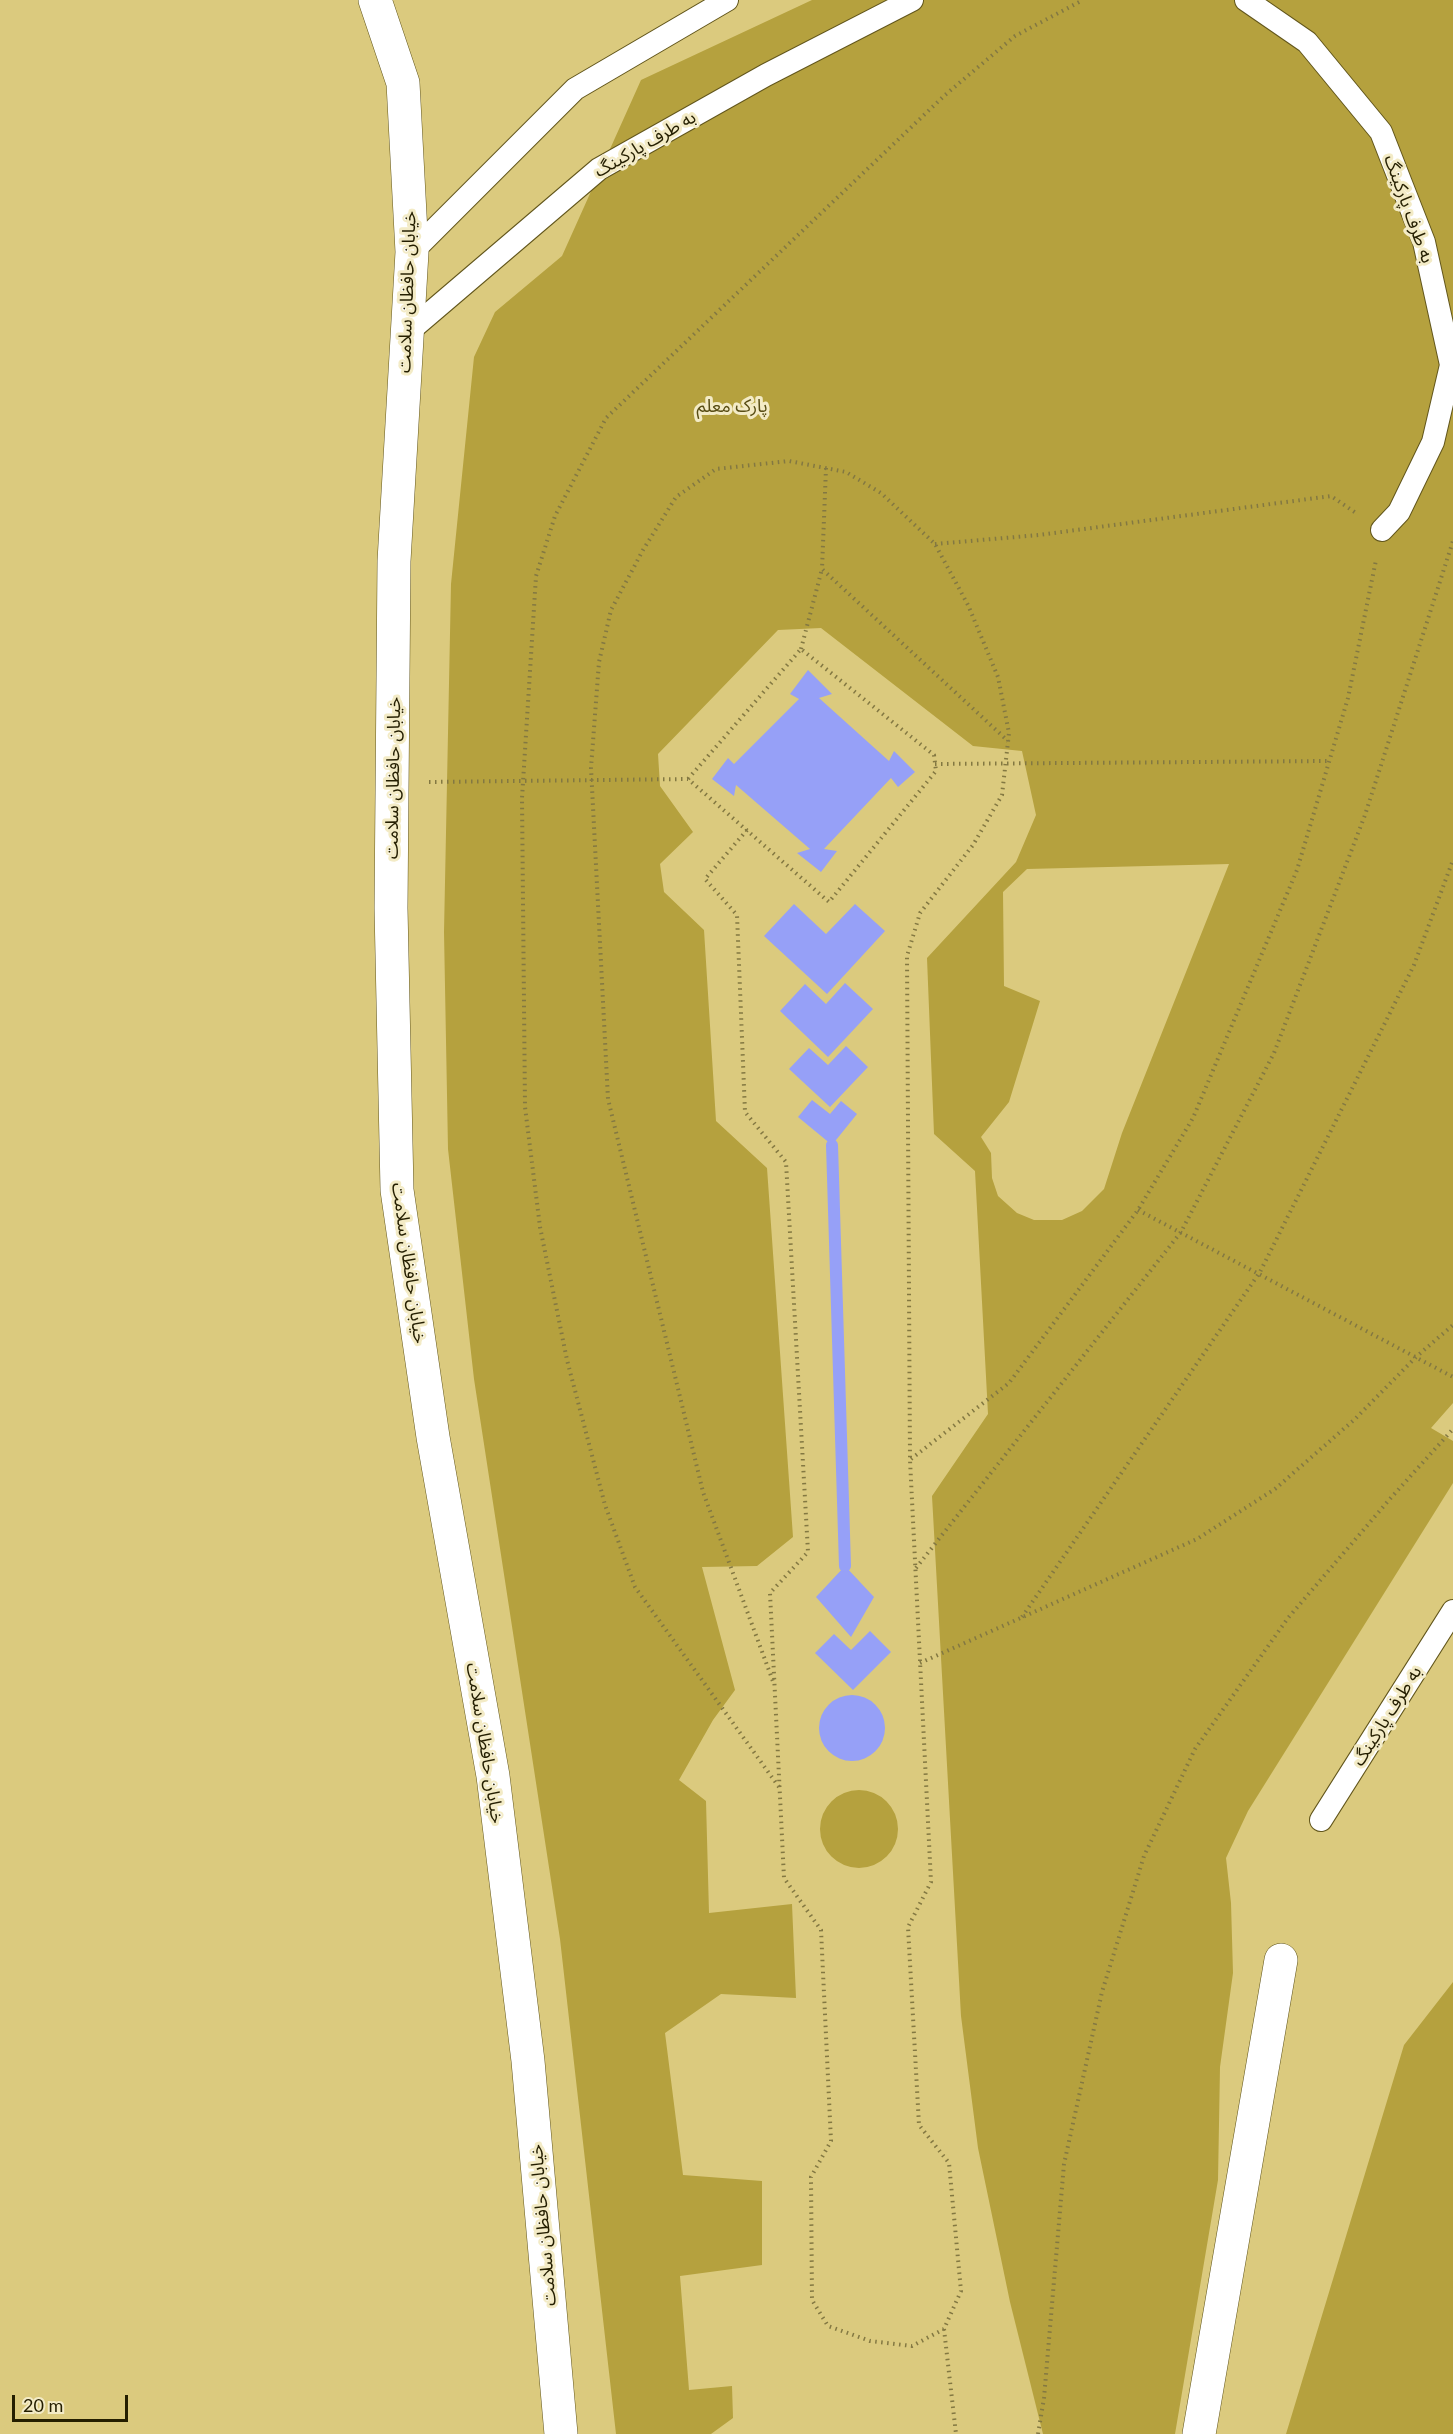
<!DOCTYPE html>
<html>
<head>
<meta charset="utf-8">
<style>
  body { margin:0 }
  #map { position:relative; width:1453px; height:2434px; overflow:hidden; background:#dbca7e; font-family:Lato,sans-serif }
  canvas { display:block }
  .scale { position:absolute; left:12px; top:2395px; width:116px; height:27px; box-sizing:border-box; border:3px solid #241e00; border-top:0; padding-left:8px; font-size:18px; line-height:21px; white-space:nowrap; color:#241e00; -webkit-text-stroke:4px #f3ebc6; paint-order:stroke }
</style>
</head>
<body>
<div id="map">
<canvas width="1453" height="2434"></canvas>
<div class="scale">20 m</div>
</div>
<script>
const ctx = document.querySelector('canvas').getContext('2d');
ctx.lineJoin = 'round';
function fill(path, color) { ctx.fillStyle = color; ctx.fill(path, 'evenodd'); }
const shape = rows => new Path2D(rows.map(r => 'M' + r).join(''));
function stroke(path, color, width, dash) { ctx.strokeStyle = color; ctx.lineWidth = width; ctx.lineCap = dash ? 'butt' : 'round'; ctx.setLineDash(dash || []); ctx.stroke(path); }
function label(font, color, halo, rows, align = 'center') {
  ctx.font = font + ' Lato,"Noto Sans Arabic",sans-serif'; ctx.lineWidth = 6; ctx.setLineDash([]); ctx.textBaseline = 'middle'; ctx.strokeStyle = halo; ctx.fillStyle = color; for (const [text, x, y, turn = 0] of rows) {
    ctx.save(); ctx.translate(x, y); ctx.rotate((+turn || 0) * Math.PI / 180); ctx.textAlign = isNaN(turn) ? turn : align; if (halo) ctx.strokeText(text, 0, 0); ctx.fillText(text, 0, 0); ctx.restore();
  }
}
const green = shape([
  [812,0,1453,0,1453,1403,1431,1428,1453,1441,1453,1483,1248,1811,1226,1858,1231,1903,1233,1973,1220,2067,1218,2180,1175,2434,1043,2434,1010,2302,978,2148,961,2016,932,1496,988,1414,975,1171,934,1134,927,958,1016,862,1036,815,1022,751,973,746,821,628,778,630,658,754,660,786,693,832,660,864,664,892,704,930,716,1121,767,1168,793,1537,757,1566,702,1567,735,1690,713,1720,679,1780,706,1801,709,1913,792,1904,796,1998,721,1994,665,2033,683,2175,762,2181,762,2265,680,2276,689,2390,732,2386,733,2418,711,2434,616,2434,560,1939,474,1379,448,1149,444,932,451,584,474,357,495,312,562,256,641,80],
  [1229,864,1122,1133,1104,1189,1082,1211,1062,1220,1034,1220,1017,1213,998,1196,992,1178,991,1153,981,1137,1009,1102,1040,1001,1004,986,1003,892,1027,869],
  '820 1829a39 39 0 1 1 78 0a39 39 0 1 1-78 0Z',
  [1453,1982,1453,2434,1286,2434,1404,2045]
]);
const water = shape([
  [808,670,832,694,819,698,889,761,894,751,915,772,898,787,891,778,824,849,837,851,821,872,797,853,810,849,736,785,734,796,712,779,728,758,734,764,799,699,790,694],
  [794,904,826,934,855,904,885,931,827,994,764,936],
  [845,983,873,1009,828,1057,780,1011,805,984,826,1004],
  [846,1046,868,1067,830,1107,789,1069,809,1048,828,1065],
  [812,1100,830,1114,841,1101,857,1114,832,1145,798,1117],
  [845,1566,874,1597,851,1637,816,1597],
  [870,1631,891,1652,853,1690,815,1653,834,1634,851,1650],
  '819 1728a33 33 0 1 1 66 0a33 33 0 1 1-66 0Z'
]);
const stream = shape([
  [832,1145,845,1566]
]);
const path = shape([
  [826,468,822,569,1008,741],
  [935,544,1039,535,1331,496,1356,513],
  [801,649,822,569],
  [935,764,1329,761],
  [429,782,688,779,829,902,936,771,934,755,801,649,688,779],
  [747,830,705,879,737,915,745,1112,786,1162,808,1552,770,1593,784,1878,821,1930,831,2141,811,2177,812,2300,828,2326,870,2341,912,2346,944,2329,961,2291,949,2163,919,2125,908,1927,931,1882,910,1460,907,956,920,913,973,845,1002,795,1009,733,998,677,968,605,935,544,881,493,846,472,789,461,716,469,676,497,643,550,611,610,599,662,591,768,608,1099,703,1492,774,1684],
  [1138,1210,1453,1377],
  [911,1459,1009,1383,1138,1210,1193,1118,1297,870,1348,698,1376,560],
  [916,1568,1181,1232,1274,1053,1365,815,1453,541],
  [1022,1617,1260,1272,1414,965,1453,860],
  [920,1663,1197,1539,1275,1489,1355,1419,1416,1357,1453,1325],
  [779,1787,635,1587,605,1505,567,1360,540,1227,525,1107,522,798,536,576,555,516,606,418,945,95,1015,36,1083,0],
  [944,2329,956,2434],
  [1038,2434,1044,2398,1064,2164,1102,1992,1144,1856,1195,1749,1288,1618,1389,1500,1453,1429]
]);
const lane = shape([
  [1246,0,1307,42,1381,132,1424,242,1451,365,1433,442,1399,512,1382,530],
  [412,252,575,89,727,0],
  [408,332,599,169,766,75,912,0],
  [1321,1820,1453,1611]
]);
const street = shape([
  [1199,2434,1281,1960]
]);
const secondary = shape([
  [375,0,403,83,412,252,394,561,391,908,397,1190,433,1437,493,1776,528,2061,561,2434]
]);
const streetNames = [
  ["به طرف پارکینگ",645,144,-30],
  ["به طرف پارکینگ",1409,209,70],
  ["خیابان حافظان سلامت",407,292,-88],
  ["خیابان حافظان سلامت",393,778,-89],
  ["خیابان حافظان سلامت",409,1263,82],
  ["به طرف پارکینگ",1387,1716,-58],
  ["خیابان حافظان سلامت",485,1743,81],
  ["خیابان حافظان سلامت",543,2225,-95]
];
const parkNames = [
  ["پارک معلم",732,406]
];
fill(green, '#b5a13e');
fill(water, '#96a0f7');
stroke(stream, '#96a0f7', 12);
stroke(lane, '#62561c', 24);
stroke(street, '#62561c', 34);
stroke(secondary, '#62561c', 34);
stroke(path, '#837842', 4, [1.5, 4.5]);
stroke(lane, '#fff', 22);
stroke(street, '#fff', 33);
stroke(secondary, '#fff', 33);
label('18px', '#241e00', '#f3ebc6', streetNames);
label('18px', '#584d14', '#f3ebc6', parkNames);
</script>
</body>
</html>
